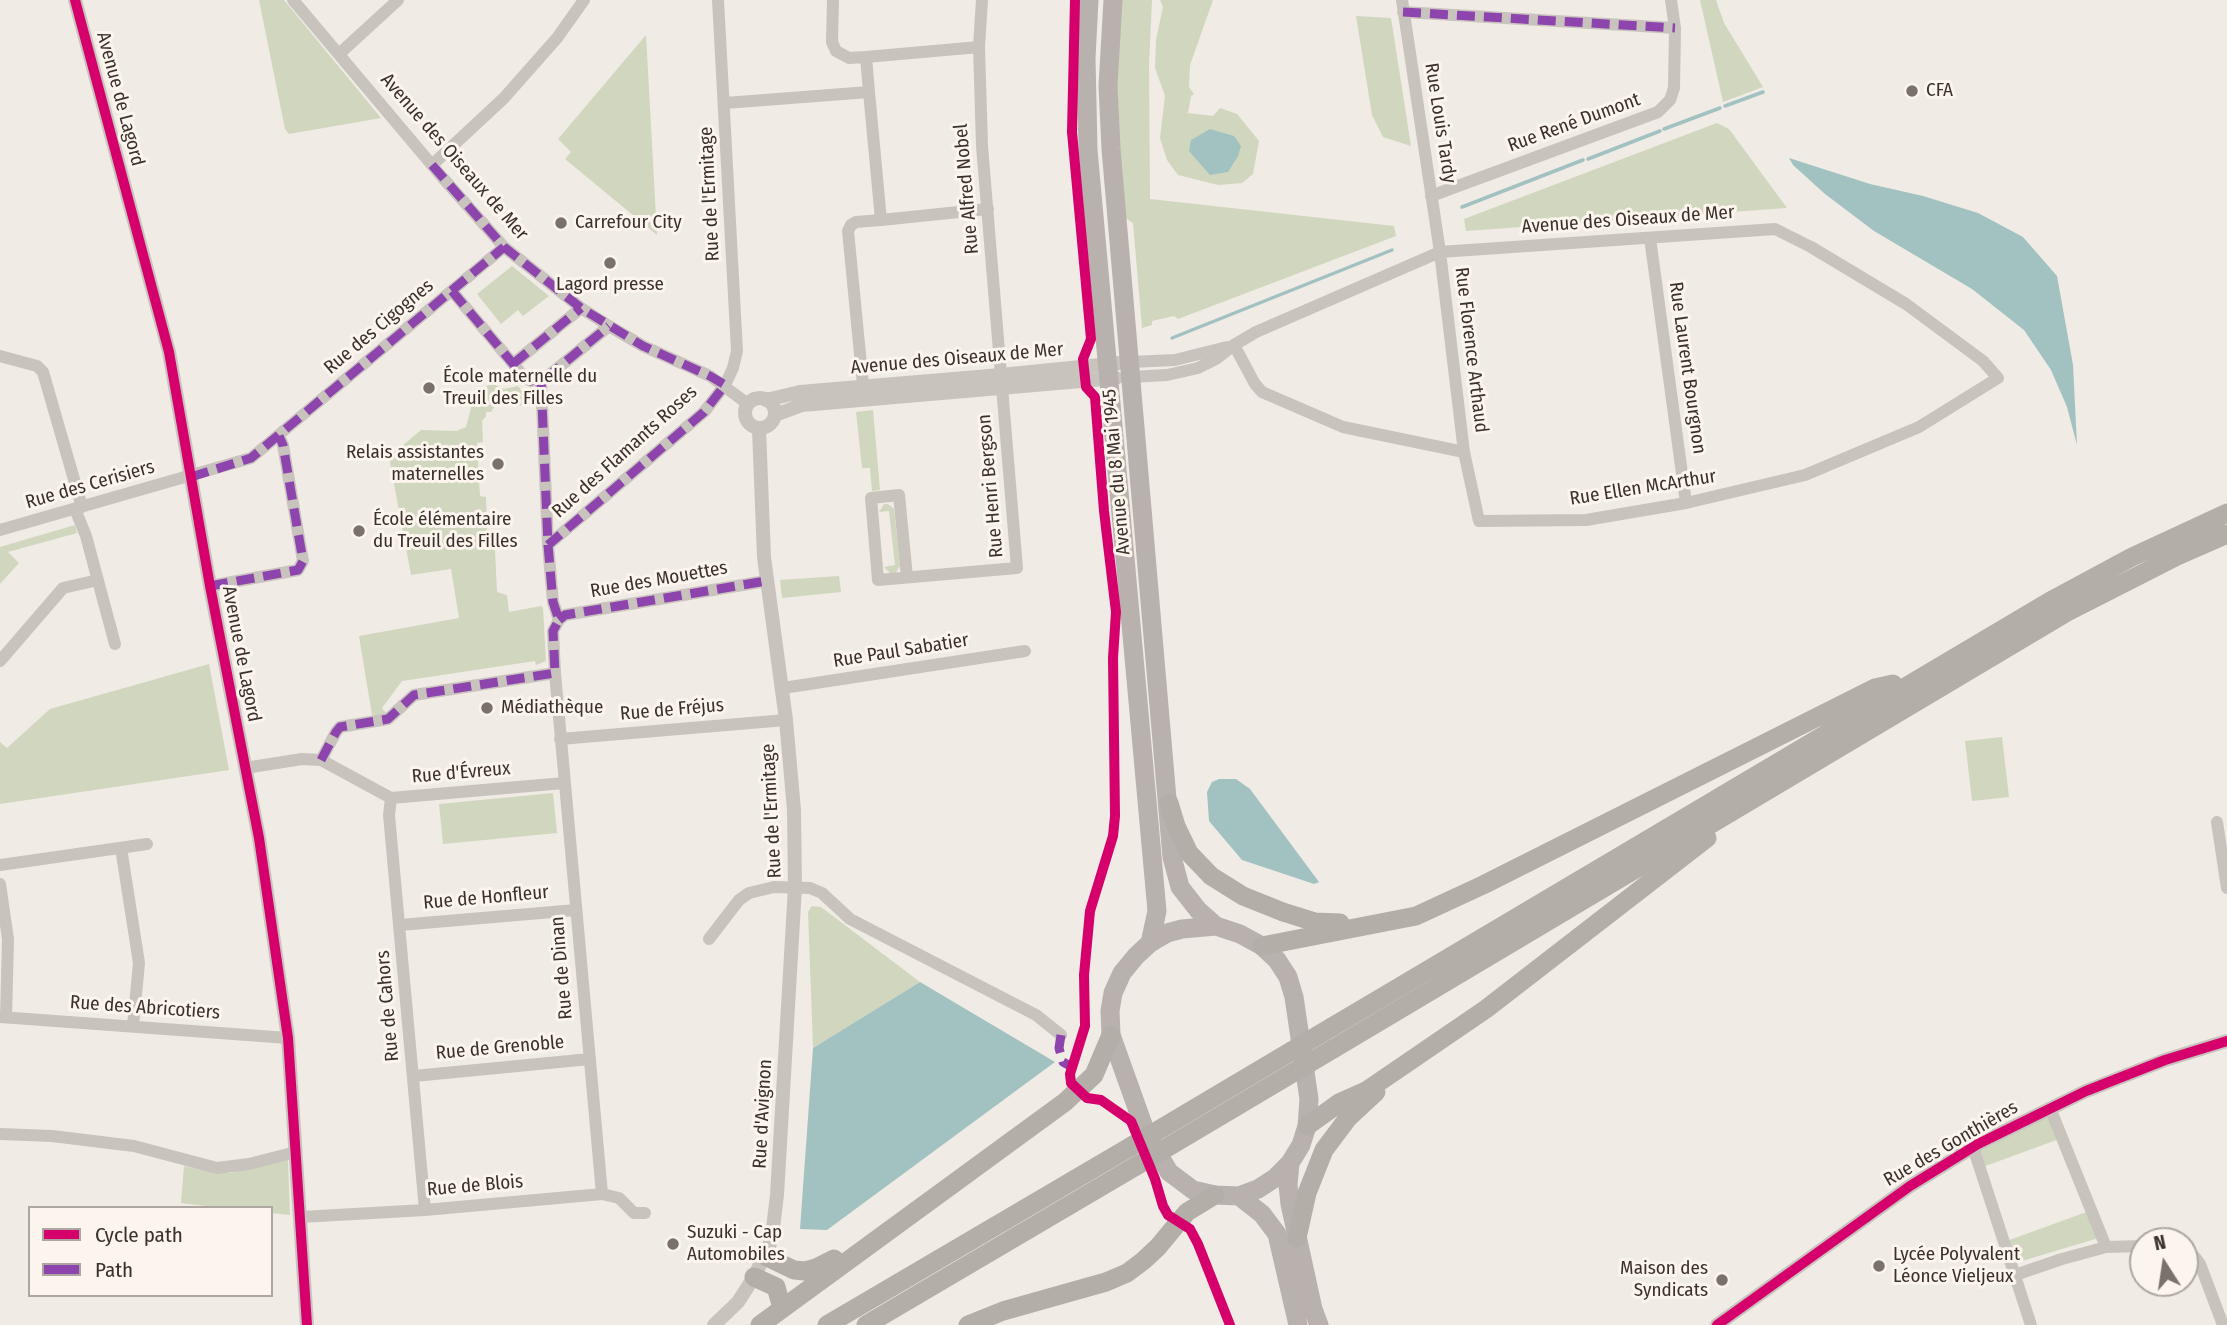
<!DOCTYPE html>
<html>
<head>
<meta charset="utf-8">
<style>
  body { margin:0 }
  #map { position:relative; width:2227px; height:1325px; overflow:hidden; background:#f0ebe5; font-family:"Fira Sans Condensed",sans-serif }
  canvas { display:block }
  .legend { position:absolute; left:28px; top:1206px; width:245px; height:91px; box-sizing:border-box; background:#fbf5ee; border:2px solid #aea6a0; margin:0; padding:9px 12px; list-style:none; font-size:21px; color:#3b302b }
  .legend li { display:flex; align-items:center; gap:14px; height:35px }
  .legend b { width:35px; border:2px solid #aea6a0 }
  .north { position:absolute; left:2129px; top:1227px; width:70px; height:70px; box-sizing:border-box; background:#fbf5ee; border:2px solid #aea6a0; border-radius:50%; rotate:348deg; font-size:19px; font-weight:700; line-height:28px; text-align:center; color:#3b302b }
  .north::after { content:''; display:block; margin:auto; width:24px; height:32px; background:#7a716c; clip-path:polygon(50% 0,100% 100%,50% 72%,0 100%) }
</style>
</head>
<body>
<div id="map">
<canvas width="2227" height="1325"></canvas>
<ul class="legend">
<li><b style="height:9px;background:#d6006c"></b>Cycle path</li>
<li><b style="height:9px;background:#8e44ad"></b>Path</li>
</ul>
<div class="north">N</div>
</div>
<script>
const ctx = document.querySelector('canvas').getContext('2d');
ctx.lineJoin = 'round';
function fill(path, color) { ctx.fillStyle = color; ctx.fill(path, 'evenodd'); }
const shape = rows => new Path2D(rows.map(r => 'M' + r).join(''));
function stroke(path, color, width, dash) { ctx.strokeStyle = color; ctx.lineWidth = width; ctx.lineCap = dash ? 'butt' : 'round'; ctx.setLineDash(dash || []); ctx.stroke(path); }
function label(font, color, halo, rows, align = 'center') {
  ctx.font = font + ' "Fira Sans Condensed",sans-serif'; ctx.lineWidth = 6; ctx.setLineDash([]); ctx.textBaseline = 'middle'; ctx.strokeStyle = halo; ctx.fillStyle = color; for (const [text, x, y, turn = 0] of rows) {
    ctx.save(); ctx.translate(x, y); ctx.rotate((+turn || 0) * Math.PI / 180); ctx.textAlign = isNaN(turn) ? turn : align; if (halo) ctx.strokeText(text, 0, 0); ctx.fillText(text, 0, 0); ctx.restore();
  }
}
const green = shape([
  [259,0,284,0,381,118,289,134,285,129],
  [1120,0,1152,0,1149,65,1150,199,1394,226,1396,236,1178,319,1174,316,1152,321,1152,325,1142,328,1133,223,1124,217,1116,96],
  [1160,0,1213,0,1190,65,1189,87,1194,94,1191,96,1188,113,1213,116,1220,108,1237,114,1259,141,1253,174,1242,183,1218,185,1178,175,1167,160,1160,138,1165,96,1155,68,1156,40,1163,7],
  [1700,0,1716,0,1724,23,1763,87,1723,102],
  [1356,16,1391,18,1411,146,1383,137,1372,115],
  [646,35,657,235,565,159,571,152,558,139],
  [1717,123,1729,129,1787,208,1466,231,1464,219],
  [512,266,549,296,523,316,518,310,501,324,477,294],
  [491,383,504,389,518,386,532,405,495,406,491,412,486,412,486,416,482,421,483,442,477,443,480,496,486,497,487,530,494,530,497,592,507,595,509,612,541,606,543,608,546,661,536,665,535,661,402,681,382,708,387,714,372,715,359,636,459,618,451,569,411,575,389,457,421,430,456,431,466,427,471,408,466,402],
  [873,410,880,490,872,491,870,468,862,468,856,412],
  [884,504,888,504,894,509,900,566,895,574,891,574,884,567,895,565,889,511,879,512],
  [75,525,77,533,8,552,19,563,0,584,0,547],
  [839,576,841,592,782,598,780,580],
  [209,664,229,770,0,804,0,742,7,748,50,709],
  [2002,737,2009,797,1972,801,1965,741],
  [553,793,557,833,443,844,439,804],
  [812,906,821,907,920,982,813,1048,808,912],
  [2050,1108,2062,1138,1980,1168,1978,1144],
  [288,1160,290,1215,271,1213,271,1208,222,1208,181,1203,184,1166,216,1173,230,1173],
  [2092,1210,2102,1237,2012,1264,2004,1242]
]);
const water = shape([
  [1210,129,1234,136,1241,146,1238,156,1228,172,1210,175,1189,151,1191,140],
  [1789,158,1870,184,1923,196,1978,213,2023,237,2057,276,2073,365,2077,445,2067,407,2051,370,2024,330,1972,289,1874,231,1825,194,1793,165],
  [1219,779,1236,779,1250,789,1319,882,1314,884,1242,860,1209,821,1207,792,1212,782],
  [920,982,1055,1062,827,1230,800,1229,813,1048]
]);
const stream = shape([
  [1725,106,1763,92],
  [1664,129,1720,108],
  [1588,159,1660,131],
  [1462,207,1583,160],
  [1172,338,1392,250]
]);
const minor = shape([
  [293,0,442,177,504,247,581,308,609,326,643,346,710,376,748,404],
  [833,0,832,42,836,51,849,58,866,57],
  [1402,0,1440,252,1464,452],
  [1403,12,1675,28],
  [339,54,398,0],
  [725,103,869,92,866,57,979,47],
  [432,165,504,98,557,38,584,0],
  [1431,196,1658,112,1670,100,1674,88,1675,28,1671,0],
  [881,220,988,209],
  [1650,238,1686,503],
  [452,291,525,378,531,381,547,377,609,326],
  [0,356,37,366,43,372,82,507],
  [1130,362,1175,360,1227,347],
  [513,364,581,308],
  [1131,377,1167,375,1198,368,1216,359,1234,345,1256,332,1440,252,1775,229,1811,247,1906,304,1983,361,1998,378,1919,427,1805,475,1686,503,1586,520,1479,521,1464,452,1343,427,1262,392,1255,384,1234,345],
  [541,380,548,545,553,602,559,620,553,631,555,673,602,1194],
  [864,395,848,231,851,225,856,222,881,220,869,92],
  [75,509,86,536,115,644],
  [0,530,251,458,504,247],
  [548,545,704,412,725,385,733,368,737,351,718,0],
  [907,577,899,495,871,498,878,580,1017,568,982,146,979,47,982,0],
  [210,586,298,570,303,561,283,445,279,436],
  [559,620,565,615,766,581],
  [0,661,63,588,98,580],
  [783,688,1025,651],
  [560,739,786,720],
  [321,760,336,732,340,727,388,719,414,695,555,673],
  [245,768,302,759,321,760,391,798,564,783],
  [391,798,389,815,425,1210],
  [2217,822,2227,888],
  [121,848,139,963,133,1026],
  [0,865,147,844],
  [0,884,8,939,6,1017],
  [400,925,576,910],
  [709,939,739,900,749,893,774,887,810,888,822,893,850,919,1036,1015,1061,1035],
  [0,1017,288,1038],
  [414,1076,590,1059],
  [2050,1108,2106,1247],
  [0,1134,52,1136,134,1146,217,1168,249,1164,296,1152],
  [1973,1147,2031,1325],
  [301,1217,425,1210,602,1194,619,1198,634,1213,645,1213],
  [2185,1252,2194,1256,2200,1264,2223,1325],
  [2015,1275,2062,1259,2106,1247,2143,1246]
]);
const tertiary = shape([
  [75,0,169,352,210,586,259,838,288,1038,307,1325],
  '745 413a15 15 0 1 1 30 0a15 15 0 1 1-30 0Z',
  [766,400,800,392,1001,375,1130,362],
  [775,415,802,405,1116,378],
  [714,1325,738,1302,754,1277,769,1247,773,1228,777,1195,795,887,794,810,786,720,764,557,759,429],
  [1717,1325,1910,1186,1978,1144,2086,1091,2165,1060,2227,1041]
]);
const primary = shape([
  [1089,0,1086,58,1088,150,1157,911,1150,943],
  [1113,0,1108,86,1111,149,1172,857,1180,887,1198,910,1216,926],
  [1216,926,1240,934,1262,946,1277,960,1288,977,1294,997,1309,1099,1307,1126,1301,1145,1290,1163,1275,1178,1258,1189,1239,1196,1215,1195,1193,1190,1169,1172,1146,1133,1111,1035,1110,1011,1113,993,1122,973,1136,956,1150,943,1167,933,1182,929,1216,926],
  [1290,1163,1288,1185,1290,1204,1313,1309,1319,1325],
  [1239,1196,1262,1214,1277,1234,1298,1325]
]);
const trunk = shape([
  [1169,803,1176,826,1189,853,1211,876,1243,896,1283,912,1315,922,1340,923],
  [1262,946,1416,916,1483,885,1875,688,1893,684],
  [1332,1027,2054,599,2132,557,2227,513],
  [1333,1049,2067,612,2177,556,2227,534],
  [1307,1126,1339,1103,1366,1091,1486,1009,1707,838],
  [1297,1238,1307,1193,1324,1150,1348,1118,1376,1092],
  [765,1256,794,1270,805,1271,816,1268,834,1259],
  [754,1277,776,1287,782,1308],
  [760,1325,1065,1102,1094,1075,1111,1035],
  [827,1325,1130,1147],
  [866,1325,1136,1166],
  [968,1325,1003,1311,1106,1282,1127,1273,1143,1261,1158,1247,1187,1212,1215,1195]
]);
const trunkBridge = shape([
  [1130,1147,1332,1027],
  [1136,1166,1333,1049]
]);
const quiet = shape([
  [1403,12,1675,28],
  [432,165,504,247,581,308,643,346,710,376,725,385,704,412,548,545],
  [452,291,525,378,531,381,547,377,609,326],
  [513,364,581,308],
  [191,477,251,458,504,247],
  [210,586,298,570,303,561,283,445,279,436],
  [559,620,565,615,766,581],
  [321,760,336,732,340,727,388,719,414,695,555,673,553,631,559,620,553,602,548,545,541,380],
  [1061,1035,1059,1048,1063,1062,1072,1067]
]);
const cycleway = shape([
  [75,0,169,352,210,586,259,838,288,1038,307,1325],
  [1075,0,1072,132,1091,339,1083,359,1086,387,1095,397,1104,511,1116,612,1113,658,1115,816,1113,836,1090,911,1084,975,1085,1026,1070,1074,1071,1083,1087,1098,1101,1100,1131,1121,1155,1179,1163,1206,1168,1215,1190,1229,1198,1244,1230,1325],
  [1717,1325,1910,1186,1978,1144,2086,1091,2165,1060,2227,1041]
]);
const markers = [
  [1912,91,7,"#7a716c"],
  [561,223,7,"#7a716c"],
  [610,263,7,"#7a716c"],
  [429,388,7,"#7a716c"],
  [498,464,7,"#7a716c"],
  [359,531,7,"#7a716c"],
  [487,708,7,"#7a716c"],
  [673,1244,7,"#7a716c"],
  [1879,1266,7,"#7a716c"],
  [1722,1280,7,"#7a716c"]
];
const poiNames = [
  ["CFA",1926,91],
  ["Carrefour City",575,223],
  ["Lagord presse",610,285,"center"],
  ["École maternelle du",443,377],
  ["Treuil des Filles",443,399],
  ["Relais assistantes",484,453,"right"],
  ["maternelles",484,475,"right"],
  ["École élémentaire",373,520],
  ["du Treuil des Filles",373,542],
  ["Médiathèque",501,708],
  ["Suzuki - Cap",687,1233],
  ["Automobiles",687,1255],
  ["Lycée Polyvalent",1893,1255],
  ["Léonce Vieljeux",1893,1277],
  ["Maison des",1708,1269,"right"],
  ["Syndicats",1708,1291,"right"]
];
const streetNames = [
  ["Avenue de Lagord",120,99,75],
  ["Rue Louis Tardy",1440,123,81],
  ["Rue René Dumont",1574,123,-20],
  ["Avenue des Oiseaux de Mer",454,157,49],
  ["Rue Alfred Nobel",967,189,-95],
  ["Rue de l'Ermitage",710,194,-93],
  ["Avenue des Oiseaux de Mer",1628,220,-4],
  ["Rue des Cigognes",379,327,-40],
  ["Rue Florence Arthaud",1471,350,83],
  ["Avenue des Oiseaux de Mer",957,359,-5],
  ["Rue Laurent Bourgnon",1687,368,82],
  ["Rue des Flamants Roses",625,452,-42],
  ["Avenue du 8 Mai 1945",1117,472,-95],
  ["Rue des Cerisiers",90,485,-16],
  ["Rue Henri Bergson",991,486,-95],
  ["Rue Ellen McArthur",1643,488,-9],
  ["Rue des Mouettes",659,580,-10],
  ["Rue Paul Sabatier",901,651,-9],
  ["Avenue de Lagord",241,654,79],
  ["Rue de Fréjus",672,710,-5],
  ["Rue d'Évreux",461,773,-5],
  ["Rue de l'Ermitage",772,811,-93],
  ["Rue de Honfleur",486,898,-5],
  ["Rue de Dinan",562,968,-95],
  ["Rue de Cahors",388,1006,-95],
  ["Rue des Abricotiers",145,1008,4],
  ["Rue de Grenoble",500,1048,-5],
  ["Rue d'Avignon",763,1114,-87],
  ["Rue des Gonthières",1951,1144,-30],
  ["Rue de Blois",475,1186,-5]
];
fill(green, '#d1d6bf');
fill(water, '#a1c2c1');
stroke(stream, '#a1c2c1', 3.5);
stroke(minor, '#c9c3be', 12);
stroke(tertiary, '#c9c3be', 14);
stroke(primary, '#b8b1ad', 19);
stroke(trunk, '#b4aea8', 19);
stroke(trunkBridge, '#b4aea8', 19);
stroke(quiet, '#8e44ad', 9, [18, 9]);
stroke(cycleway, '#d6006c', 10);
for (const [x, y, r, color] of markers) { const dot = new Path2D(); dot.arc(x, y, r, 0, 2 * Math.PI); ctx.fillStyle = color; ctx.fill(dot); stroke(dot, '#fbf5ee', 2.5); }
label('19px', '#3b302b', '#fbf5ee', poiNames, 'left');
label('19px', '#3b302b', '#fbf5ee', streetNames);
</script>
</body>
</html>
